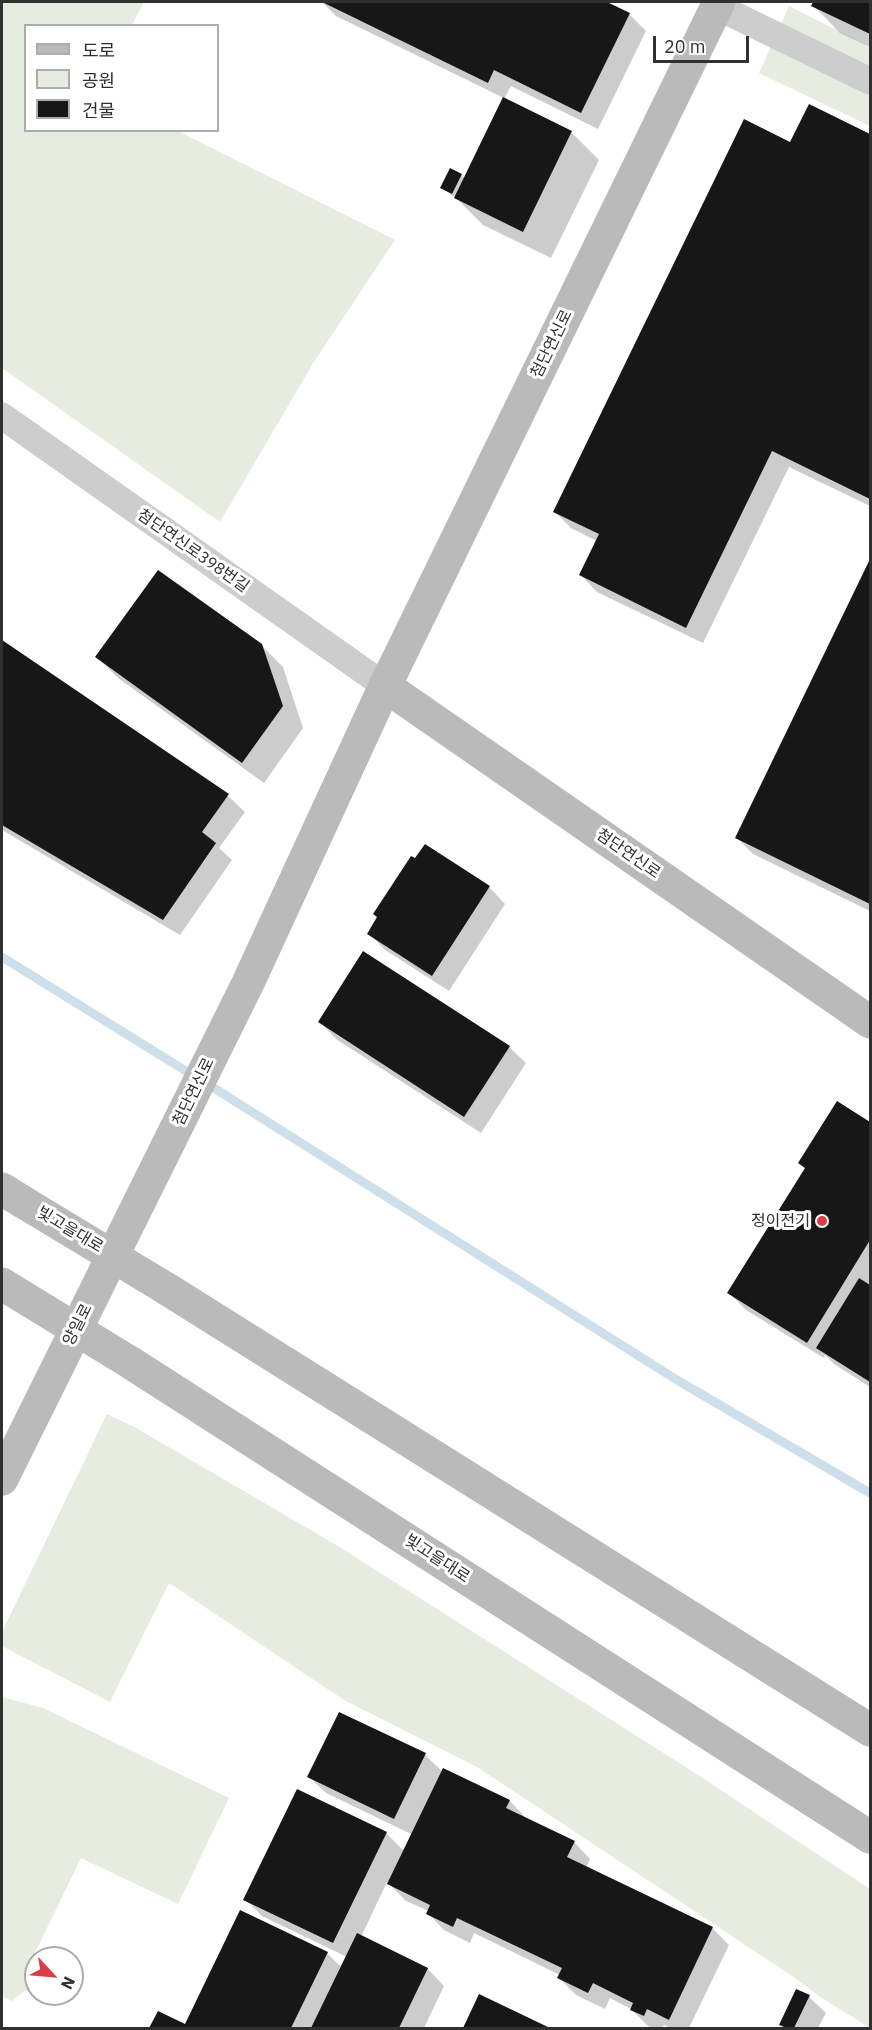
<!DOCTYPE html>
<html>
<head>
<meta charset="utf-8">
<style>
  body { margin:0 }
  #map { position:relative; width:872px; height:2030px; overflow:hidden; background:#fff; font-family:"IBM Plex Sans","Noto Sans KR",sans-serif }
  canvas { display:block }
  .frame { position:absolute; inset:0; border:3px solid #303030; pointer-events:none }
  .legend { position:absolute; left:24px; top:24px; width:195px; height:108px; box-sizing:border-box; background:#fff; border:2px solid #acacac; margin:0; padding:8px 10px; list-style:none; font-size:18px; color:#303030 }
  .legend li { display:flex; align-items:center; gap:12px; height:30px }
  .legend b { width:30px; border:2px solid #acacac }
  .north { position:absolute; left:24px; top:1946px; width:60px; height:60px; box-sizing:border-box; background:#fff; border:2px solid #acacac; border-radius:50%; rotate:116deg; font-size:16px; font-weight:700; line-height:24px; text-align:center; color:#303030 }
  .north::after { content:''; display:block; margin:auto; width:21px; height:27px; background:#dc3c48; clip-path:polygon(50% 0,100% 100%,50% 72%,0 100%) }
  .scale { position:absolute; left:653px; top:36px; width:96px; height:27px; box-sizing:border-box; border:3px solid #303030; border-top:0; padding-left:8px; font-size:18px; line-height:21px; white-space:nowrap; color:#303030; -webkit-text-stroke:4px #fff; paint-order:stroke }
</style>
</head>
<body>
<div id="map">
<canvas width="872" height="2030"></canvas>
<div class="frame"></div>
<ul class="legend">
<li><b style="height:8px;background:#bababa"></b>도로</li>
<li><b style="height:16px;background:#e6ecdf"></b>공원</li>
<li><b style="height:16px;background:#171717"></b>건물</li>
</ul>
<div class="north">N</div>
<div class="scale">20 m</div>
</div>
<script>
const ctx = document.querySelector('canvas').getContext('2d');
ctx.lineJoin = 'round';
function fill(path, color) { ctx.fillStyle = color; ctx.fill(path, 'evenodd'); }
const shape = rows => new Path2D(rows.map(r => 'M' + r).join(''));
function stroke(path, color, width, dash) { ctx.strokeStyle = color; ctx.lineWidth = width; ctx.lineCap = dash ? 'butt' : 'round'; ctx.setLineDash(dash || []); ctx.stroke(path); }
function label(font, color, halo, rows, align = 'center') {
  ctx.font = font + ' "IBM Plex Sans","Noto Sans KR",sans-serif'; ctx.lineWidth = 6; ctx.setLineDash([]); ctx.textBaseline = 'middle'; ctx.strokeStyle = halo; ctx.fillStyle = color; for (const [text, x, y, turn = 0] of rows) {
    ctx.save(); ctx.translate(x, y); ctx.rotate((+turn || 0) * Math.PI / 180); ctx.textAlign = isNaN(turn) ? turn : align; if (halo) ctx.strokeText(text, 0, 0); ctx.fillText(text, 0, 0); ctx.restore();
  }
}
const green = shape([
  [2,2,144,2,132,25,26,26,26,130,178,131,395,240,312,365,220,522,2,368],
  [789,6,870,47,870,126,759,73],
  [107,1414,136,1428,338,1546,695,1773,870,1889,870,2028,822,1998,792,1976,477,1767,344,1700,169,1583,110,1702,2,1646,2,1632],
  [2,1697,43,1708,229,1798,178,1904,81,1858,29,1965,36,1969,36,1992,35,1994,25,1990,12,2001,2,1996]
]);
const shadow = shape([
  [322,2,603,2,629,14,646,31,598,129,511,86,504,99,571,132,599,160,551,258,483,225,455,197,442,188,451,170,465,178,504,98,336,16],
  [815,2,870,2,870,47,840,33,813,5],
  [809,106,870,136,870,506,789,467,703,643,597,592,581,575,597,541,571,528,555,512,791,144],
  [870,563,870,911,753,854,736,837],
  [2,642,228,796,245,812,219,848,232,860,180,935,2,830],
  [261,645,283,667,303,728,264,783,118,678,97,657],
  [489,887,505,904,449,991,385,950,369,933],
  [320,1022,509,1047,526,1063,481,1133,336,1039],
  [837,1103,870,1124,870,1283,869,1286,870,1287,870,1387,834,1364,825,1355,824,1358,746,1310,729,1293,806,1169],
  [425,1755,443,1772,444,1770,510,1801,526,1818,574,1842,590,1859,586,1868,712,1928,729,1945,689,2028,671,2028,664,2025,662,2028,653,2028,648,2026,631,2009,610,1998,605,2009,576,1995,559,1978,560,1975,474,1933,470,1943,444,1930,428,1913,429,1911,406,1901,387,1882,361,1937,428,1969,444,1986,424,2028,151,2028,158,2013,185,2026,327,1953,342,1968,347,1957,262,1916,245,1899,386,1833,405,1852,413,1835,326,1793,309,1777],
  [480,1996,547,2028,464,2028],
  [809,1997,826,2013,818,2028,785,2028,781,2024]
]);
const stream = shape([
  [2,957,194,1076],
  [206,1083,677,1380,870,1493]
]);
const building = shape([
  [322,2,607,2,630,13,581,113,494,70,488,83],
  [813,2,870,2,870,34,811,6],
  [503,97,572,131,523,232,454,198],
  [809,104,870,134,870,499,772,451,686,628,579,575,599,534,553,512,744,119,790,142],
  [450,168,462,174,452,194,440,188],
  [870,559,870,904,735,838],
  [158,570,262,644,283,706,242,763,95,657],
  [2,640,229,794,202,832,216,843,163,920,2,825],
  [425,844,490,886,432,976,367,934,377,917,373,914,411,856,415,858],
  [363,951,510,1046,464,1117,318,1022],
  [837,1101,870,1122,870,1240,807,1343,727,1293,805,1168,798,1163],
  [859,1278,870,1285,870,1382,816,1348],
  [339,1712,426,1753,394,1819,307,1777],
  [443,1768,510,1800,506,1808,575,1841,567,1857,713,1927,669,2020,647,2009,644,2016,630,2010,633,2003,593,1983,588,1993,557,1978,562,1968,457,1918,453,1927,426,1914,430,1905,387,1884],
  [297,1789,387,1832,333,1943,243,1900],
  [240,1910,328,1952,291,2028,149,2028,158,2011,185,2024],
  [357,1933,428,1968,399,2028,311,2028],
  [796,1989,810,1995,794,2028,787,2028,779,2025],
  [479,1994,550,2028,463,2028]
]);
const street = shape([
  [716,6,870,81],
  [2,416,385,686]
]);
const secondary = shape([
  [385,686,870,1022],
  [2,1189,23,1202],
  [167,1289,870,1730],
  [131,1363,870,1837],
  [2,1479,248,983,385,686,719,2]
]);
const secondaryBridge = shape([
  [23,1202,167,1289],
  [2,1284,131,1363]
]);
const markers = [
  [822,1221,6,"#dc3c48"]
];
const streetNames = [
  ["첨단연신로",552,344,-64],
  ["첨단연신로398번길",193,551,35],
  ["첨단연신로",628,854,35],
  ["첨단연신로",194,1092,-64],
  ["빛고을대로",70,1230,31],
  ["양일로",78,1325,-63],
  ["빛고을대로",437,1559,33]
];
const poiNames = [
  ["정이전기",810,1221]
];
fill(green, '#e6ecdf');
fill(shadow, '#0003');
stroke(stream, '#ccdfeb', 9);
fill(building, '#171717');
stroke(street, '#cdcdcd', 27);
stroke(secondary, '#bababa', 33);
stroke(secondaryBridge, '#bababa', 33);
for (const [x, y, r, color] of markers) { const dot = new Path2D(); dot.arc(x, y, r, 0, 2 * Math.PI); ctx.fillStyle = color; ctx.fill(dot); stroke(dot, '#fff', 2); }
label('16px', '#303030', '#fff', streetNames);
label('16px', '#303030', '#fff', poiNames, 'right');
</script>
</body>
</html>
